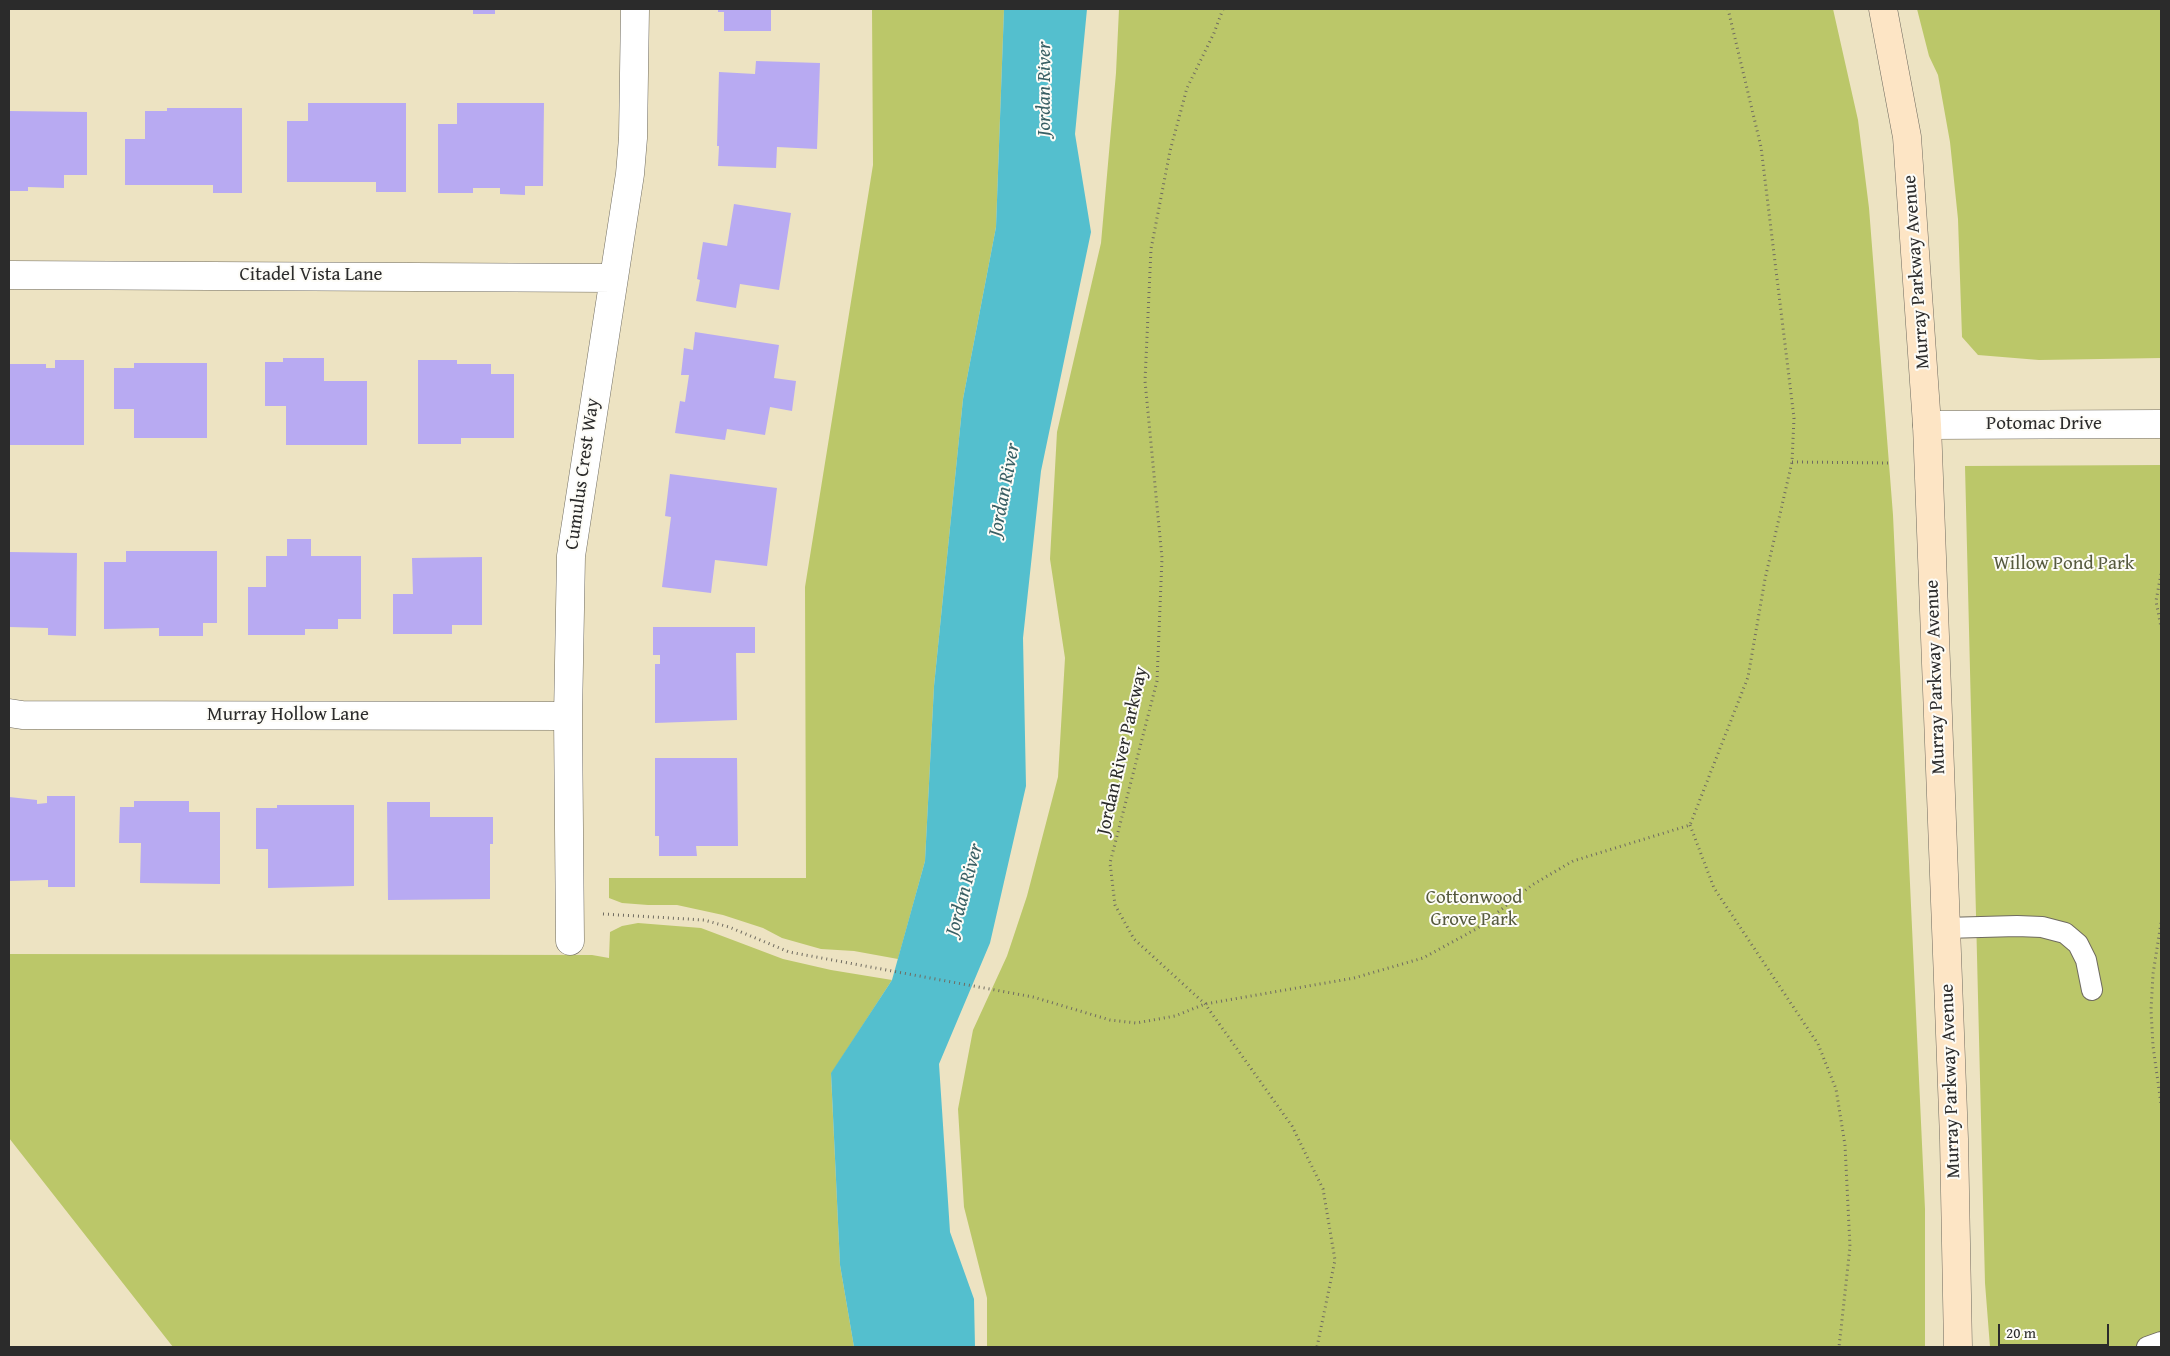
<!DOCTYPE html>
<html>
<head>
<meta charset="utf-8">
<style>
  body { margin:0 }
  #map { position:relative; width:2170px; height:1356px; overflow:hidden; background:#ede3c2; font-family:"Gentium Book Plus",serif }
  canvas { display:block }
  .frame { position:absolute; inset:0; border:10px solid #2b2b2b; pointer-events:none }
  .scale { position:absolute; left:1998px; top:1324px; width:111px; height:22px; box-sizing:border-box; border:2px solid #2b2b2b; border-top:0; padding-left:6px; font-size:15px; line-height:18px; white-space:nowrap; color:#2b2b2b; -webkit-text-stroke:4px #fdfcf7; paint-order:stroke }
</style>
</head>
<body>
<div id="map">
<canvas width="2170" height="1356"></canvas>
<div class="frame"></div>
<div class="scale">20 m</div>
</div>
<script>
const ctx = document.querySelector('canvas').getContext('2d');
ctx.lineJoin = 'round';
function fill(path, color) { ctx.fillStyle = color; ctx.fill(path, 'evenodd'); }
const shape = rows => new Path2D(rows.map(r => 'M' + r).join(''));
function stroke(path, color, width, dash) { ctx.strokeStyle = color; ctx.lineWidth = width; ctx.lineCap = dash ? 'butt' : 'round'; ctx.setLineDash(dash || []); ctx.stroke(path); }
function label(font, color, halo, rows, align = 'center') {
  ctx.font = font + ' "Gentium Book Plus",serif'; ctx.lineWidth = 4; ctx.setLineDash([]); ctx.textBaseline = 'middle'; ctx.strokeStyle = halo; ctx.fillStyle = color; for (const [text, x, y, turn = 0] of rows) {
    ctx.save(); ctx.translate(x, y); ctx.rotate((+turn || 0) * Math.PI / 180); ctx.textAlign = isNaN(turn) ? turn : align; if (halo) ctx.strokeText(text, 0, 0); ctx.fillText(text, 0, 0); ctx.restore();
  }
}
const green = shape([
  [872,9,1004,9,996,227,963,399,934,686,925,861,898,959,854,951,821,949,782,938,763,928,723,915,677,905,648,905,622,903,609,898,609,878,806,878,805,587,873,165],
  [1119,9,1833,9,1858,120,1869,208,1893,515,1925,1209,1925,1347,987,1347,987,1298,964,1207,958,1109,973,1030,1007,956,1027,896,1058,777,1065,658,1050,559,1057,432,1101,243,1116,73],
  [1917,9,2161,9,2161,358,2039,360,1978,355,1962,337,1958,219,1950,142,1938,75,1929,56],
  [2161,465,2161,1347,1990,1347,1985,1283,1965,466],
  [638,923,701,928,783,959,831,970,892,980,831,1074,840,1265,854,1347,173,1347,9,1138,9,954,592,955,609,958,610,932,622,926]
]);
const water = shape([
  [1004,9,1087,9,1075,134,1091,232,1041,471,1023,638,1026,786,990,943,939,1064,950,1232,974,1299,975,1347,854,1347,840,1265,831,1073,892,980,925,861,934,686,963,399,996,227]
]);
const building = shape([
  [473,9,495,9,495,14,473,14],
  [718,9,771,9,771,31,724,31,724,12,718,12],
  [756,61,820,63,817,149,777,147,776,168,718,166,719,146,717,146,719,72,755,74],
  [308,103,406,103,406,192,376,192,376,182,287,182,287,121,308,121],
  [457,103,544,103,543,186,525,186,525,195,500,194,500,188,473,188,473,193,438,193,438,124,457,124],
  [167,108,242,108,242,193,213,193,213,185,125,185,125,139,145,139,145,111,167,111],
  [9,111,87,112,87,175,64,175,64,188,28,187,28,191,9,191],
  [734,204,791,213,779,290,740,284,736,308,696,301,700,280,697,279,703,242,727,246],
  [695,332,779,345,774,378,796,381,792,411,770,407,765,435,727,429,725,440,675,433,680,401,685,402,689,375,681,375,684,348,693,350],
  [283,358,324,358,324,381,367,381,367,445,286,445,286,406,265,406,265,362,283,362],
  [55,360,84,360,84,445,9,445,9,364,46,364,46,368,55,368],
  [418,360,457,360,457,364,491,364,491,374,514,374,514,438,461,438,461,444,418,444],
  [134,363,207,363,207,438,134,438,134,409,114,409,114,368,134,368],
  [670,474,777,488,767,566,715,560,711,593,662,587,671,517,665,516],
  [287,539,311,539,311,556,361,556,361,619,338,619,338,629,305,629,305,635,248,635,248,587,266,587,266,556,287,556],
  [126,551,217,551,217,623,203,623,203,636,159,636,159,628,104,629,104,562,126,562],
  [9,552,77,553,76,636,48,635,48,628,9,627],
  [482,557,482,625,452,625,452,634,393,634,393,594,413,594,412,558],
  [653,627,755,627,755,653,736,653,737,720,655,723,655,664,660,664,660,655,653,655],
  [655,758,737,758,738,846,696,846,697,856,659,856,659,836,655,836],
  [47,796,75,796,75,887,48,887,48,880,9,881,9,797,37,800,37,804,47,803],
  [134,801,189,801,189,812,220,812,220,884,140,883,141,843,119,843,120,807,134,807],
  [387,802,430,802,430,817,493,817,493,844,490,844,490,899,388,900],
  [277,805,354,805,354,886,268,888,268,849,256,849,256,808,277,808]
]);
const path = shape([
  [1223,9,1214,33,1187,88,1170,151,1151,249,1145,381,1162,558,1157,681,1110,863,1115,905,1134,939,1205,1004,1292,1126,1323,1189,1335,1260,1317,1347],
  [1792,462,1890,463],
  [2161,574,2156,601,2161,627],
  [1690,825,1714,888,1818,1044,1836,1089,1845,1145,1850,1247,1839,1347],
  [603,914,704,920,729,927,789,952,1033,997,1110,1020,1136,1023,1175,1016,1205,1004,1354,978,1423,958,1478,928,1532,885,1573,861,1690,825,1748,677,1765,579,1792,462,1794,418,1761,147,1728,9],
  [2161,923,2153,974,2151,1010,2153,1046,2161,1104]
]);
const lane = shape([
  [1945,928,2017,926,2042,927,2065,933,2078,944,2086,960,2092,990],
  [2147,1347,2161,1342]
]);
const street = shape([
  [9,275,614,278],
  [1927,425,2161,424],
  [9,713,22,715,568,716],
  [570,941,568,716,571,556,630,174,633,138,635,9]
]);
const secondary = shape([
  [1883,9,1907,137,1927,425,1954,1139,1958,1347]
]);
const streetNames = [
  ["Murray Parkway Avenue",1917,272,-94],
  ["Citadel Vista Lane",311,275],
  ["Potomac Drive",2044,424],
  ["Cumulus Crest Way",583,474,-82],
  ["Murray Parkway Avenue",1936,677,-92],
  ["Murray Hollow Lane",288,715],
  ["Jordan River Parkway",1123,751,-77],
  ["Murray Parkway Avenue",1951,1081,-92]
];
const parkNames = [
  ["Willow Pond Park",2064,564],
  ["Cottonwood",1474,898],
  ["Grove Park",1474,920]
];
const waterNames = [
  ["Jordan River",1045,89,-90],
  ["Jordan River",1005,490,-79],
  ["Jordan River",965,890,-75]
];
fill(green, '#bbc769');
fill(water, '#54bfce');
fill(building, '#b8aaf2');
stroke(lane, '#6f6b60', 22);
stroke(street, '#6f6b60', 29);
stroke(secondary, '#6f6b60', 29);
stroke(path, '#6f6b60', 3, [1, 4]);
stroke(lane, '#fff', 20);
stroke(street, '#fff', 28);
stroke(secondary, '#fde5c5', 28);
label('19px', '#2b2b2b', '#fdfcf7', streetNames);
label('19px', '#565a3e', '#fdfcf7', parkNames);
label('italic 20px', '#395f64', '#fdfcf7', waterNames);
</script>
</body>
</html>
